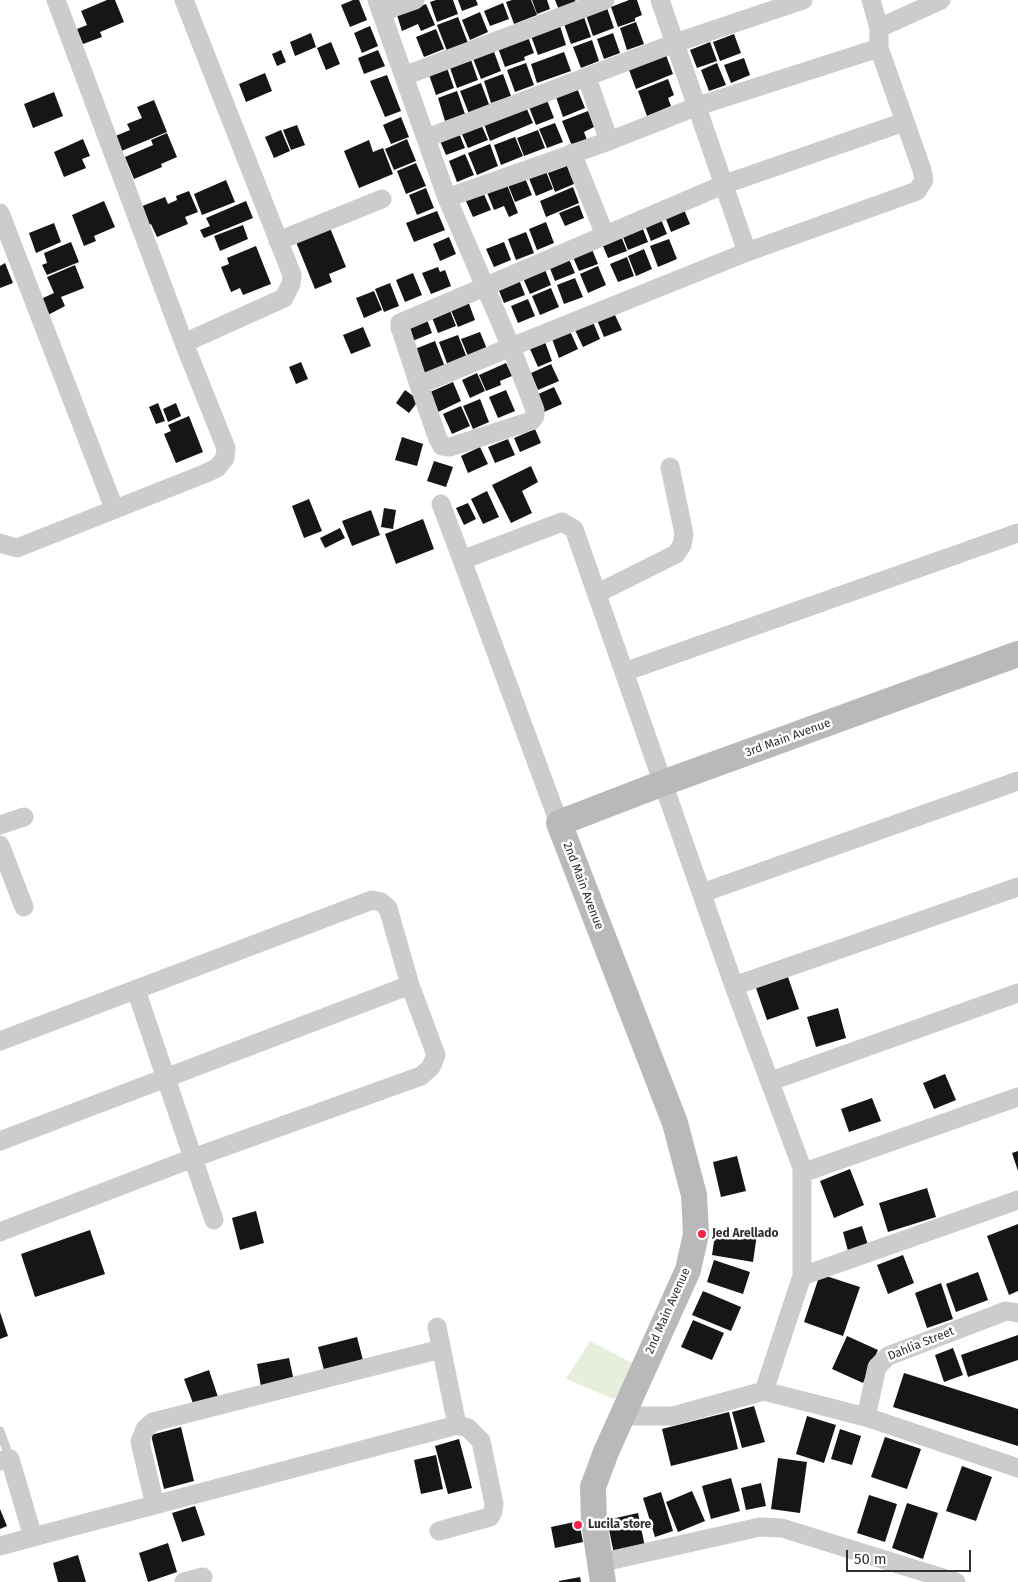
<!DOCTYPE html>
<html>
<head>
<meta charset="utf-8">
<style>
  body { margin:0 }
  #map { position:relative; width:1018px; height:1582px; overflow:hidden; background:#fff; font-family:"Fira Sans",sans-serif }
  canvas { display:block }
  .scale { position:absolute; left:846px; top:1550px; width:125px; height:22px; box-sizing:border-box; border:2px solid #2f2f2f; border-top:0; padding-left:6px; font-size:15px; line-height:18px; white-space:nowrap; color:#2f2f2f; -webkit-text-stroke:4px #fff; paint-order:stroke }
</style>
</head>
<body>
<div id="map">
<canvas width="1018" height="1582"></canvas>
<div class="scale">50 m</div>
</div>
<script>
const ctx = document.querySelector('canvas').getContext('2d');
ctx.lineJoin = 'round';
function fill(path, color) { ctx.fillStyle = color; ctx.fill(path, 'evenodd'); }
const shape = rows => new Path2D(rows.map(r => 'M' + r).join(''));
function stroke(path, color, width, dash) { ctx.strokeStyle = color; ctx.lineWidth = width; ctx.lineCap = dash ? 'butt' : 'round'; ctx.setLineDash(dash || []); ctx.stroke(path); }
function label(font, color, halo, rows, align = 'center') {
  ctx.font = font + ' "Fira Sans",sans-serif'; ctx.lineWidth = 5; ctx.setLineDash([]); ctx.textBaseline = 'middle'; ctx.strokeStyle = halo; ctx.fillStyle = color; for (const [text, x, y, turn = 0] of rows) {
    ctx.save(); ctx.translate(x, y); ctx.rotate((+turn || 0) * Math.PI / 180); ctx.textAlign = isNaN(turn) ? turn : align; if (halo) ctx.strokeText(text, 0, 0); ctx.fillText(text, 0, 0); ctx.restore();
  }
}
const green = shape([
  [590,1341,642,1368,627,1399,611,1398,566,1379]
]);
const building = shape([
  [107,0,115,0,124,22,100,32,102,37,83,44,77,29,87,25,81,11],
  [353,0,359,0,367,20,350,27,341,5],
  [436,0,453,0,458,14,437,22,430,2],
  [458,0,476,0,478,5,462,11],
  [512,0,531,0,537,15,514,24,506,2],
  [532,0,547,0,550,9,537,14],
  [555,0,575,0,577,4,559,10],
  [629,0,637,0,642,15,635,18,635,21,618,27,611,7],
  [503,3,509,19,490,26,484,11],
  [426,4,435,25,421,31,418,24,402,31,397,15],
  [607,8,614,28,593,36,586,15],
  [480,12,488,32,470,40,462,20],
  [458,17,468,43,447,51,437,25],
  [584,17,591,37,571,44,564,24],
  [636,22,644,44,627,50,620,28],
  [370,26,378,46,362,53,354,33],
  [560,26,566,45,538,55,531,36],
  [436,29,444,49,424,57,416,37],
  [311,33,316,47,295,56,290,42],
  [613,33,620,53,604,59,597,39],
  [734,34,741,53,720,61,713,42],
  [528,37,534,53,524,57,525,60,505,67,498,48],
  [592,40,599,61,581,68,573,47],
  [331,42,340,64,326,70,317,48],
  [710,42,717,61,697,68,690,50],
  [493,49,501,71,481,79,472,56],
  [281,50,286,62,277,66,272,54],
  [378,50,385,66,364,74,358,58],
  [564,52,571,71,537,83,531,64],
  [666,55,673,74,636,89,629,70],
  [470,57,478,80,457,88,449,65],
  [744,58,750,75,731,83,724,65],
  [526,63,534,85,515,92,507,70],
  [717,63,726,85,709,91,701,70],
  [446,65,454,88,436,95,428,72],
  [265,73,272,91,246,102,239,84],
  [503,74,511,96,491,103,484,81],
  [387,75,401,111,385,117,370,81],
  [668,79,674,95,668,98,671,106,647,116,638,91],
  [481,83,490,107,469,114,460,91],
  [577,88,585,108,563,117,556,97],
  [457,91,465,114,445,121,438,98],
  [54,92,63,116,33,128,24,104],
  [154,100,167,132,119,152,113,137,130,130,127,124,142,118,137,107],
  [547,100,554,118,536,125,529,107],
  [526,107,533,123,490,141,484,124],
  [588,111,594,127,584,132,587,140,572,146,562,121],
  [401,117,409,137,391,144,383,125],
  [555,123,563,142,547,148,539,129],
  [481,124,488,140,468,148,461,132],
  [297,125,305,145,291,150,283,130],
  [281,130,290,151,274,158,265,137],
  [538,130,545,148,524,156,517,138],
  [167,133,177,157,161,164,162,167,134,179,125,157,153,145,151,140],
  [459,133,465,148,446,155,440,141],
  [515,137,523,156,501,165,494,145],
  [83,139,90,156,82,159,86,168,64,177,54,152],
  [407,139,416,161,394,170,385,149],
  [369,140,373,152,383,148,393,174,359,188,344,151],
  [490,144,498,166,477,175,468,153],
  [465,154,474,175,457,182,449,161],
  [416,163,426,186,406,194,397,171],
  [567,166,574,184,555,192,548,173],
  [545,169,553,189,536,196,528,176],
  [525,178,532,195,515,202,508,185],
  [226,180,235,202,202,215,194,194],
  [506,182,518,213,509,217,504,206,494,210,486,190],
  [573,187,579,203,546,217,540,201],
  [426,188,434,208,417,215,409,195],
  [189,191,198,212,185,217,188,224,157,237,151,224,147,226,140,207,165,197,168,204,177,200,176,196],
  [483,192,491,210,473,217,465,199],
  [104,201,115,227,94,236,96,241,84,246,72,215],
  [246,201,253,218,204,238,200,230,210,226,206,218],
  [579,205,584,218,565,226,559,213],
  [683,207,690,224,671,232,664,214],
  [437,211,445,230,414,242,406,223],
  [660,217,667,234,651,241,644,223],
  [546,222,554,243,537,250,529,229],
  [54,223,61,242,36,253,29,233],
  [641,224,648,242,628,250,621,232],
  [243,225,248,239,220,251,214,236],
  [330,228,346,267,329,274,332,282,315,289,296,242],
  [619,231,627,251,608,258,600,239],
  [526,232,534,253,516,260,508,239],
  [449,237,456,254,440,261,433,244],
  [669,239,677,259,658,267,650,246],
  [71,242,79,262,47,275,42,265,47,263,44,253],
  [504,242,511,260,494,267,486,249],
  [256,246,271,284,243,295,240,288,231,292,221,267,229,264,227,258],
  [591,247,598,264,579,271,572,255],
  [644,249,652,269,636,276,628,256],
  [568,257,575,273,555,281,549,266],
  [627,257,634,276,618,282,610,264],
  [5,263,13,283,0,288,0,266],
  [75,265,84,288,61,297,65,306,48,315,41,299,54,293,47,277],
  [598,266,606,285,588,293,580,274],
  [438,267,440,272,445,270,451,286,431,294,422,273],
  [544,267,551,285,530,294,522,276],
  [413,273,422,295,405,302,396,280],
  [518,277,525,295,504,303,497,286],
  [575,278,583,297,564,304,557,285],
  [390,283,399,306,384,312,375,289],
  [551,288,559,307,540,315,532,296],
  [374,291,382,310,364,318,356,298],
  [528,299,535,316,518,323,511,306],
  [468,301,475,320,458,327,450,308],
  [449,308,456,326,438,333,431,315],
  [614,313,622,330,604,337,597,320],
  [426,317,432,333,410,342,404,326],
  [593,322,600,339,583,347,575,330],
  [363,327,371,346,351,354,343,335],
  [570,331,578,349,559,358,552,339],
  [480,332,487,349,468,356,461,339],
  [458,335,467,358,448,366,439,342],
  [435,341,445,367,425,375,415,349],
  [545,342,552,361,538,367,530,349],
  [301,362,308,379,296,384,289,367],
  [506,363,512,376,500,381,501,385,486,391,479,375],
  [551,364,559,381,538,390,531,373],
  [477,373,485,391,470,398,462,380],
  [453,382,461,401,438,412,430,392],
  [554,387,562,404,544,412,536,395],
  [405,390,419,400,409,413,396,403],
  [506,390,515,411,498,418,489,397],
  [480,399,489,422,473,429,463,406],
  [158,403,165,421,156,424,149,407],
  [176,403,181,416,168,422,163,409],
  [461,406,470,426,452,434,443,414],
  [189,416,203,452,176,463,164,434,171,431,168,425],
  [535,429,541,443,520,452,514,438],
  [402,437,423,444,417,466,395,460],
  [508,439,515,455,495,463,488,447],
  [480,447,488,464,468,473,461,456],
  [434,461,453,467,446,487,427,481],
  [531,466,538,482,522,491,532,513,511,523,492,485],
  [487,491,499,517,483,524,471,499],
  [309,499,322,531,304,538,292,506],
  [468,503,476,519,464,525,456,508],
  [384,508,396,510,393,529,381,527],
  [371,510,380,535,352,546,342,521],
  [423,519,434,549,396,564,385,534],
  [340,528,345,538,325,548,320,538],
  [788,977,799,1009,767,1020,756,988],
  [838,1008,846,1038,816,1047,807,1017],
  [945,1074,956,1100,934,1109,923,1083],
  [872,1098,881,1121,849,1132,841,1109],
  [1018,1151,1018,1171,1012,1153],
  [737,1156,746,1191,721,1197,713,1162],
  [850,1169,864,1205,834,1218,820,1181],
  [927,1188,936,1217,888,1232,879,1203],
  [256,1211,264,1243,240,1250,232,1218],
  [1018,1224,1018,1291,1009,1295,987,1236],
  [862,1226,868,1245,848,1251,843,1232],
  [716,1228,757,1234,753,1262,712,1255],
  [90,1230,105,1274,35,1297,21,1254],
  [903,1255,914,1283,888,1294,877,1265],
  [714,1260,750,1272,743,1294,707,1282],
  [978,1272,988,1300,956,1312,946,1284],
  [820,1274,860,1287,843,1336,804,1322],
  [941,1283,953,1319,927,1328,915,1293],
  [703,1291,741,1307,731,1331,692,1315],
  [0,1312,8,1336,0,1339],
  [693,1320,724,1333,712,1360,681,1347],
  [1018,1335,1018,1360,968,1377,961,1355],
  [847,1336,878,1350,863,1383,832,1369],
  [357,1337,364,1364,325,1374,318,1347],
  [953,1348,963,1375,944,1382,935,1355],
  [289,1358,294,1381,261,1387,257,1364],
  [209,1370,218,1397,194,1406,184,1379],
  [904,1373,1018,1409,1018,1446,893,1407],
  [754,1406,765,1442,742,1448,732,1412],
  [729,1412,738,1449,671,1466,662,1429],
  [807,1416,836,1425,824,1463,796,1454],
  [181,1427,194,1481,164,1489,151,1435],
  [840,1429,861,1436,852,1465,831,1459],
  [885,1437,921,1449,907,1489,871,1477],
  [459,1439,472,1488,448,1494,435,1446],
  [436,1455,443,1489,421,1494,414,1460],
  [778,1458,807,1462,800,1513,771,1509],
  [962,1466,992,1477,976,1521,946,1511],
  [731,1478,740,1511,711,1519,702,1486],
  [761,1483,766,1506,746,1510,741,1488],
  [692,1491,705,1521,678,1532,666,1502],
  [661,1492,673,1531,655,1537,643,1498],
  [869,1495,897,1504,885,1542,857,1533],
  [907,1503,938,1513,923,1559,892,1548],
  [195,1506,205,1535,182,1542,172,1513],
  [0,1509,7,1526,0,1529],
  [638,1513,645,1547,614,1554,607,1520],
  [579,1521,583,1542,555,1548,551,1527],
  [168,1543,177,1572,148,1582,139,1553],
  [78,1555,86,1582,58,1582,53,1563],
  [580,1577,581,1582,559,1582,559,1581]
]);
const lane = shape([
  [0,1431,10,1459]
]);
const street = shape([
  [184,0,292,275,291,284,284,298,184,343],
  [377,0,447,198,511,347,747,252,917,191,924,180,922,170,879,48,879,28,871,0],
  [660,0,747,252],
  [381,12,415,0],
  [879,28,941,0],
  [404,76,605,0],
  [587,78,609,141],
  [427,138,675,43,803,0],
  [572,153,605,235],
  [447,198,609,141,698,106,879,48],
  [0,213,114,508],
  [278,241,382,199],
  [419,385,511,347,535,410,535,416,531,421,450,447,442,446,438,439,419,385,402,333,400,328,400,323,725,184,904,122],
  [441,504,462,560],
  [0,543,17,548,204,474,217,468,225,458,226,448,184,343,56,0],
  [598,593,676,554,682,545,684,534,670,467],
  [624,672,1018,533],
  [559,823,462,560,562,522,574,529,734,986,802,1168,802,1276,764,1391],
  [0,825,24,817],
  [0,845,24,907],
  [702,893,1018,781],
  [734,986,1018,887],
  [136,990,214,1220],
  [0,1041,372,900,381,902,388,908,410,985,436,1055,431,1067,421,1076,193,1158,0,1232],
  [771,1081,1018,993],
  [0,1141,410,985],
  [802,1173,1018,1097],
  [802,1276,1018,1200],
  [437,1327,457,1425],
  [621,1416,673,1416,764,1391,866,1417,1018,1468],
  [866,1417,877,1367,888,1356,1006,1311,1018,1313],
  [0,1461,10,1459,33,1537,0,1546],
  [155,1505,140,1442,145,1429,153,1422,441,1349],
  [33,1537,457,1425,468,1428,481,1441,494,1504,493,1511,490,1517,439,1531],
  [599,1563,760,1527,782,1528,956,1582],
  [184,1582,203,1577]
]);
const secondary = shape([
  [603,1582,594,1522,593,1487,606,1452,688,1270,696,1234,694,1195,675,1123,559,823,663,783,1018,654]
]);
const markers = [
  [702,1234,5,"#f6224a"],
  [578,1525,5,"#f6224a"]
];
const streetNames = [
  ["3rd Main Avenue",788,738,-20],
  ["2nd Main Avenue",583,886,69],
  ["2nd Main Avenue",668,1311,-66],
  ["Dahlia Street",921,1344,-22]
];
const poiNames = [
  ["Jed Arellado",712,1234],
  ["Lucila store",588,1525]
];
fill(green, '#e8eedc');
fill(building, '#161616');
stroke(lane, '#ccc', 9);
stroke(street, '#ccc', 19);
stroke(secondary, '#b9b9b9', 26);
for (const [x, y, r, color] of markers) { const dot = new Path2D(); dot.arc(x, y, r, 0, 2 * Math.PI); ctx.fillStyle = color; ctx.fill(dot); stroke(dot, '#fff', 2); }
label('12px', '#2f2f2f', '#fff', streetNames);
label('bold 12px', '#2f2f2f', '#fff', poiNames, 'left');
</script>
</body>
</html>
